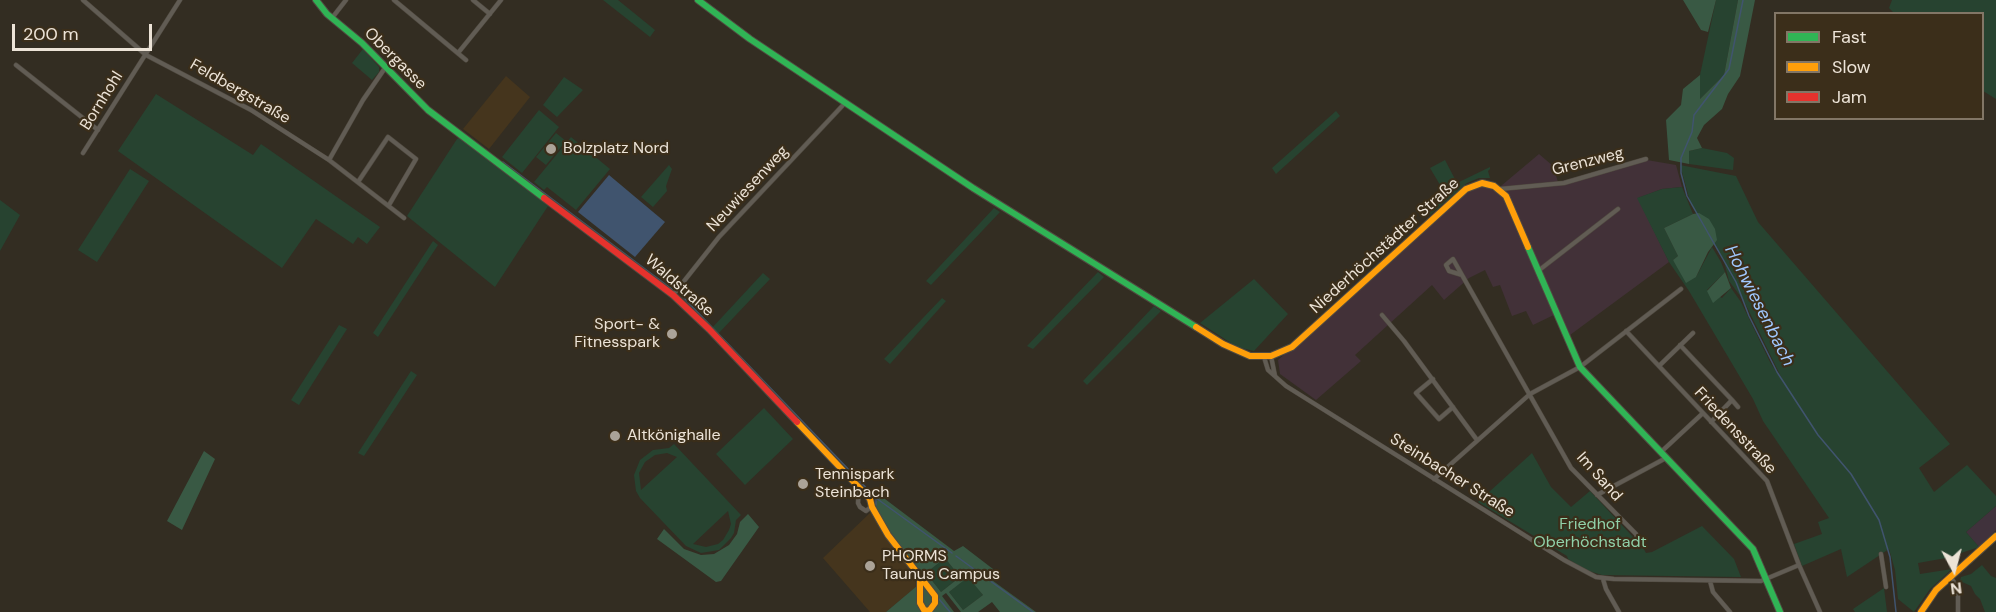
<!DOCTYPE html>
<html>
<head>
<meta charset="utf-8">
<style>
  body { margin:0 }
  #map { position:relative; width:1996px; height:612px; overflow:hidden; background:#332d22; font-family:"DM Sans",sans-serif }
  canvas { display:block }
  .legend { position:absolute; left:1774px; top:12px; width:210px; height:108px; box-sizing:border-box; background:#3b2e1a; border:2px solid #827666; margin:0; padding:8px 10px; list-style:none; font-size:18px; color:#ece3d7 }
  .legend li { display:flex; align-items:center; gap:12px; height:30px }
  .legend b { width:30px; border:2px solid #827666 }
  .north { position:absolute; left:1924px; top:540px; width:60px; height:60px; -webkit-text-stroke:4px #3b2e1a; paint-order:stroke; rotate:173deg; font-size:16px; font-weight:700; line-height:24px; text-align:center; color:#ece3d7 }
  .north::after { content:''; display:block; margin:auto; width:21px; height:27px; background:#ece3d7; clip-path:polygon(50% 0,100% 100%,50% 72%,0 100%) }
  .scale { position:absolute; left:12px; top:24px; width:140px; height:27px; box-sizing:border-box; border:3px solid #ece3d7; border-top:0; padding-left:8px; font-size:18px; line-height:21px; white-space:nowrap; color:#ece3d7; -webkit-text-stroke:4px #3b2e1a; paint-order:stroke }
</style>
</head>
<body>
<div id="map">
<canvas width="1996" height="612"></canvas>
<ul class="legend">
<li><b style="height:8px;background:#30b455"></b>Fast</li>
<li><b style="height:8px;background:#ff9f0a"></b>Slow</li>
<li><b style="height:8px;background:#e5322d"></b>Jam</li>
</ul>
<div class="north">N</div>
<div class="scale">200 m</div>
</div>
<script>
const ctx = document.querySelector('canvas').getContext('2d');
ctx.lineJoin = 'round';
function fill(path, color) { ctx.fillStyle = color; ctx.fill(path, 'evenodd'); }
const shape = rows => new Path2D(rows.map(r => 'M' + r).join(''));
function stroke(path, color, width, dash) { ctx.strokeStyle = color; ctx.lineWidth = width; ctx.lineCap = dash ? 'butt' : 'round'; ctx.setLineDash(dash || []); ctx.stroke(path); }
function label(font, color, halo, rows, align = 'center') {
  ctx.font = font + ' "DM Sans",sans-serif'; ctx.lineWidth = 4.5; ctx.setLineDash([]); ctx.textBaseline = 'middle'; ctx.strokeStyle = halo; ctx.fillStyle = color; for (const [text, x, y, turn = 0] of rows) {
    ctx.save(); ctx.translate(x, y); ctx.rotate((+turn || 0) * Math.PI / 180); ctx.textAlign = isNaN(turn) ? turn : align; if (halo) ctx.strokeText(text, 0, 0); ctx.fillText(text, 0, 0); ctx.restore();
  }
}
const commercial = shape([
  [1996,506,1996,530,1979,547,1966,532]
]);
const industrial = shape([
  [1539,154,1553,166,1558,182,1641,159,1676,165,1682,187,1662,189,1638,198,1669,262,1570,335,1560,312,1533,325,1526,311,1512,316,1500,285,1493,287,1485,270,1469,278,1444,300,1432,285,1355,355,1361,361,1316,400,1280,374,1278,360,1472,188,1485,186,1495,191]
]);
const built = shape([
  [506,76,530,97,489,149,463,129],
  [872,511,885,537,915,575,916,587,886,612,870,612,823,558]
]);
const green = shape([
  [603,0,618,0,655,30,650,37],
  [1716,0,1738,0,1724,75,1699,100,1700,75],
  [1892,0,1996,0,1996,99,1983,91,1982,14,1894,13,1889,8],
  [363,49,379,67,379,72,372,80,352,63],
  [564,77,583,90,557,117,543,105],
  [156,94,253,155,261,144,380,227,367,244,358,237,353,244,316,219,282,268,118,151],
  [539,110,559,127,522,173,502,157],
  [1336,111,1340,116,1276,174,1272,168],
  [556,133,566,141,546,165,536,157],
  [462,136,548,206,495,287,407,216,457,139],
  [571,137,610,169,576,210,547,187,544,190,534,182],
  [1702,148,1727,153,1734,158,1733,170,1689,164,1689,151],
  [1445,160,1457,183,1490,167,1490,169,1488,171,1490,178,1479,178,1467,183,1430,215,1425,211,1446,195,1430,168],
  [669,165,672,169,666,186,667,191,653,207,641,197],
  [1680,165,1736,176,1758,222,1950,444,1919,468,1934,492,1967,465,1996,496,1996,506,1966,532,1979,547,1946,558,1918,563,1920,574,1952,569,1930,589,1914,612,1898,599,1895,570,1889,549,1847,577,1841,549,1802,566,1794,544,1822,534,1818,522,1829,518,1763,421,1753,399,1689,291,1669,262,1637,198,1662,189,1682,187,1693,214,1664,228,1678,256,1673,260,1696,277,1712,247,1721,262,1725,272,1707,290,1722,298,1731,288,1741,302,1770,362,1785,385,1744,301,1729,281,1724,261,1691,205],
  [130,169,149,181,97,262,78,250],
  [0,200,20,215,0,251],
  [994,208,1000,212,931,285,926,281],
  [433,241,438,245,378,337,373,333],
  [1098,272,1104,277,1033,349,1027,346],
  [763,273,770,279,717,335,711,329],
  [1254,279,1288,314,1254,351,1237,347,1200,323],
  [942,298,946,301,890,364,884,359],
  [1154,306,1161,311,1087,385,1083,381],
  [339,325,347,329,299,405,291,400],
  [411,371,417,375,364,456,358,453],
  [764,408,793,439,745,485,716,454],
  [674,444,741,515,736,520,734,533,731,538,719,550,701,553,686,546,640,498,636,491,634,475,640,460,653,450,669,448],
  [667,453,677,457,641,490,639,473,645,462,655,455],
  [728,511,731,524,729,530,723,540,718,544,706,547,693,544],
  [1532,453,1551,487,1571,507,1590,491,1633,537,1632,542,1637,546,1641,544,1646,553,1652,552,1702,526,1734,559,1741,577,1602,575,1586,570,1568,559,1567,556,1478,502],
  [945,558,960,577,941,592,926,573],
  [1982,565,1991,576,1996,578,1996,612,1985,612,1980,599,1975,594,1971,586,1960,581,1961,577,1971,574],
  [968,576,983,595,963,610,949,592],
  [1884,588,1887,612,1855,612,1853,609]
]);
const forest = shape([
  [1683,0,1716,0,1708,32,1701,30],
  [1738,0,1755,0,1740,76,1728,94,1722,109,1704,125,1697,138,1702,148,1689,151,1689,164,1669,160,1666,120,1681,105,1683,89,1700,75,1700,99,1724,75],
  [1699,213,1709,219,1715,229,1717,240,1708,252,1696,277,1686,283,1673,260,1678,256,1664,228,1693,214],
  [1725,272,1731,288,1713,303,1707,291],
  [204,451,215,459,182,530,167,521],
  [881,496,954,551,963,546,993,569,989,578,1036,612,1000,612,992,602,978,612,961,612,946,593,942,596,954,612,886,612,924,580,885,529,872,506],
  [945,558,960,577,941,592,926,573],
  [968,577,983,595,963,610,949,592],
  [748,514,759,527,721,581,716,582,657,539,664,529,684,549,701,555,714,554,729,545,737,534,740,522]
]);
const water = shape([
  [609,175,665,222,635,257,578,212]
]);
const stream = shape([
  [1743,0,1729,69,1694,115,1692,132,1681,158,1681,173,1687,196,1736,282,1749,316,1777,372,1818,435,1851,474,1879,520,1890,557,1896,612],
  [503,162,673,290],
  [683,297,876,498,952,553],
  [876,499,876,505],
  [956,556,1033,612],
  [939,599,950,612]
]);
const street = shape([
  [83,0,146,55,251,110,329,160,404,218],
  [394,0,466,60],
  [473,0,490,14],
  [332,18,346,0],
  [458,53,501,0],
  [16,65,98,130],
  [83,153,180,0],
  [329,160,363,100,385,68],
  [358,182,388,137,416,159,389,205],
  [1500,189,1564,183,1646,159],
  [1538,271,1618,209],
  [1462,275,1453,259,1446,265,1449,271,1462,275,1571,468,1636,534,1638,540],
  [673,295,719,237,845,103],
  [1382,315,1404,341,1477,440],
  [1626,331,1767,481,1799,565,1820,612],
  [1680,345,1732,400,1711,422],
  [1271,356,1275,376],
  [1264,357,1268,370,1286,386,1564,560,1596,577,1614,579,1761,581,1799,565],
  [1659,366,1693,333],
  [1433,379,1416,393,1439,419,1453,407],
  [1732,400,1738,407],
  [1661,452,1703,413],
  [1434,479,1530,394,1580,367,1681,289],
  [859,487,858,503,860,507,866,511,871,507],
  [1597,495,1666,458],
  [1881,554,1886,587],
  [1950,577,1958,587,1958,612],
  [1603,579,1606,589,1619,612],
  [1710,581,1713,592,1730,612]
]);
const fast = shape([
  [316,0,327,14,362,43,428,110,544,198],
  [698,0,750,39,973,188,1196,327],
  [1528,247,1580,367,1753,549,1780,612]
]);
const slow = shape([
  [1196,327,1223,344,1250,356,1271,356,1292,347,1466,189,1482,183,1494,186,1506,196,1528,247],
  [797,422,870,499,872,507,888,535,935,596,935,603,929,611,924,610,920,603,920,577],
  [1921,612,1936,590,1996,536]
]);
const jam = shape([
  [544,198,673,295,709,329,797,422]
]);
const markers = [
  [551,149,6,"#aba398"],
  [672,334,6,"#aba398"],
  [615,436,6,"#aba398"],
  [803,484,6,"#aba398"],
  [870,566,6,"#aba398"]
];
const streetNames = [
  ["Obergasse",395,59,45],
  ["Feldbergstraße",240,92,30],
  ["Bornhohl",102,101,-58],
  ["Grenzweg",1588,162,-14],
  ["Neuwiesenweg",748,189,-47],
  ["Niederhöchstädter Straße",1385,246,-42],
  ["Waldstraße",679,286,41],
  ["Friedensstraße",1735,431,47],
  ["Steinbacher Straße",1452,476,32],
  ["Im Sand",1599,477,48]
];
const poiNames = [
  ["Bolzplatz Nord",563,149],
  ["Sport- &",660,325,"right"],
  ["Fitnesspark",660,343,"right"],
  ["Altkönighalle",627,436],
  ["Tennispark",815,475],
  ["Steinbach",815,493],
  ["PHORMS",882,557],
  ["Taunus Campus",882,575]
];
const parkNames = [
  ["Friedhof",1590,525],
  ["Oberhöchstadt",1590,543]
];
const waterNames = [
  ["Hohwiesenbach",1759,306,63]
];
fill(commercial, '#40323c');
fill(industrial, '#423138');
fill(built, '#45351d');
fill(green, '#274330');
fill(forest, '#395944');
fill(water, '#40546e');
stroke(stream, '#40546e', 1.5);
stroke(street, '#504a40', 5);
stroke(fast, '#504a40', 8);
stroke(slow, '#504a40', 8);
stroke(jam, '#504a40', 8);
stroke(street, '#615c54', 4);
stroke(fast, '#30b455', 6);
stroke(slow, '#ff9f0a', 6);
stroke(jam, '#e5322d', 6);
for (const [x, y, r, color] of markers) { const dot = new Path2D(); dot.arc(x, y, r, 0, 2 * Math.PI); ctx.fillStyle = color; ctx.fill(dot); stroke(dot, '#3b2e1a', 2); }
label('16px', '#ece3d7', '#3b2e1a', streetNames);
label('16px', '#ece3d7', '#3b2e1a', poiNames, 'left');
label('16px', '#90d1a9', '#3b2e1a', parkNames);
label('italic 18px', '#a0c8fe', '#3b2e1a', waterNames);
</script>
</body>
</html>
